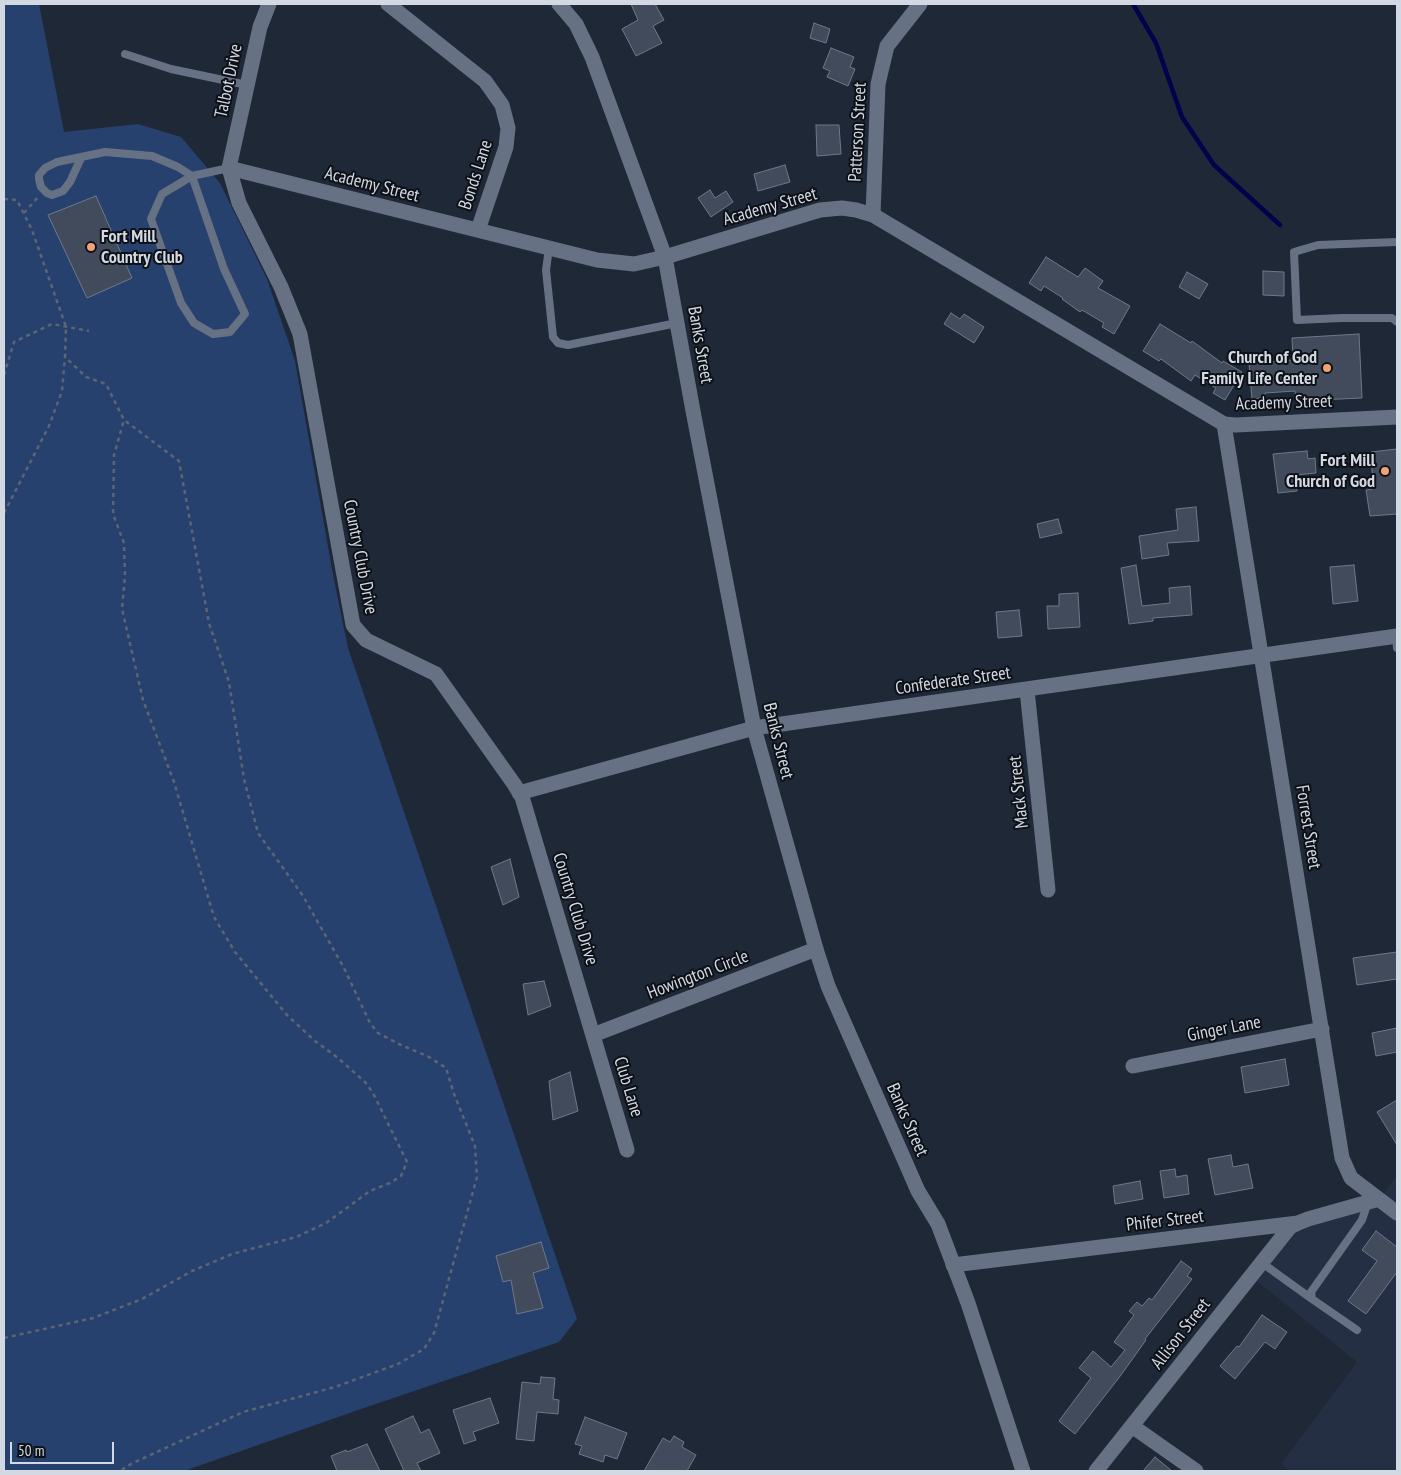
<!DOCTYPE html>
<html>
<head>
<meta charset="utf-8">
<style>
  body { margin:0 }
  #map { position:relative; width:1401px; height:1475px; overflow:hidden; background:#1f2837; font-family:"PT Sans Narrow",sans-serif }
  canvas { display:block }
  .frame { position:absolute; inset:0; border:5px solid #d3d9e3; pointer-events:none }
  .scale { position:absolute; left:10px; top:1442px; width:104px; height:22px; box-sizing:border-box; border:2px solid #d3d9e3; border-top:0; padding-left:6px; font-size:15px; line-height:18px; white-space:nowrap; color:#d3d9e3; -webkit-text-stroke:4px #0d1117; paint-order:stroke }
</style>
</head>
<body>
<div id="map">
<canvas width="1401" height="1475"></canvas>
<div class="frame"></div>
<div class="scale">50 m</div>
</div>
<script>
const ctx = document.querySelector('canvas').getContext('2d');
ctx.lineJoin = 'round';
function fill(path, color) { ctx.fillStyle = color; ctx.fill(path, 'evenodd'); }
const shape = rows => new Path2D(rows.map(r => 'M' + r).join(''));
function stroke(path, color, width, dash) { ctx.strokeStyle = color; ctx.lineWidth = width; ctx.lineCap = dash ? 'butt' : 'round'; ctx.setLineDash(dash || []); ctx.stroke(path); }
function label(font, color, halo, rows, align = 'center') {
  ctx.font = font + ' "PT Sans Narrow",sans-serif'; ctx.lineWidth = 4; ctx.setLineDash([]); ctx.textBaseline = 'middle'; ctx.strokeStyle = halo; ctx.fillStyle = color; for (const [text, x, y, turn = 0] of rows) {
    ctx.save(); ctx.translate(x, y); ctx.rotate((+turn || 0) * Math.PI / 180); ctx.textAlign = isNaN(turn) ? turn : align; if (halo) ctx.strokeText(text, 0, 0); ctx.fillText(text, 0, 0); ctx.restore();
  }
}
const built = shape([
  [1397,1175,1397,1471,1290,1471,1281,1464,1357,1362,1253,1278,1291,1230,1376,1204]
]);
const green = shape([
  [4,4,39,4,64,132,138,124,181,137,220,183,267,279,295,361,333,575,348,648,577,1319,559,1342,358,1410,184,1471,4,1471]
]);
const stream = shape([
  [1133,4,1156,43,1182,117,1214,165,1280,225]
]);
const building = shape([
  [631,4,655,4,664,20,653,26,662,43,636,56,622,29,638,20,631,4],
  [814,23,830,29,826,43,810,38,814,23],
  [831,48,854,57,850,67,855,69,848,86,827,77,830,71,823,68,831,48],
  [816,125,839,125,841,154,817,156,816,125],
  [785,165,790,182,758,191,754,174,785,165],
  [710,190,715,198,726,191,733,202,711,217,698,198,710,190],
  [96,196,132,278,87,298,48,215,96,196],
  [1046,257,1078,277,1085,268,1103,281,1098,288,1130,306,1114,334,1102,327,1104,323,1082,310,1080,312,1062,299,1063,298,1044,286,1041,291,1029,283,1046,257],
  [1263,271,1284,272,1284,296,1263,295,1263,271],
  [1187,272,1208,284,1199,299,1179,287,1187,272],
  [951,313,960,319,964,314,984,327,974,343,944,324,951,313],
  [1160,324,1191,343,1192,341,1222,363,1223,361,1242,372,1225,400,1213,393,1216,388,1195,375,1191,381,1161,359,1159,361,1143,351,1160,324],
  [1359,334,1362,398,1296,401,1295,391,1265,393,1265,398,1252,399,1249,363,1293,360,1292,338,1359,334],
  [1397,449,1397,514,1370,516,1366,490,1373,489,1371,452,1397,449],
  [1307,451,1308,459,1315,458,1316,473,1295,475,1297,491,1278,493,1273,454,1307,451],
  [1196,507,1199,541,1167,543,1169,555,1142,559,1139,536,1178,530,1176,509,1196,507],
  [1058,519,1062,533,1040,538,1037,524,1058,519],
  [1136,565,1142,606,1170,603,1169,588,1190,586,1192,615,1153,618,1153,621,1129,624,1121,568,1136,565],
  [1354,565,1358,601,1333,604,1330,567,1354,565],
  [1078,593,1080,627,1048,629,1047,606,1059,606,1059,594,1078,593],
  [1019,610,1022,636,998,638,996,612,1019,610],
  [510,859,519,897,503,905,491,867,510,859],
  [1397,952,1397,979,1357,985,1353,958,1397,952],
  [544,981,551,1006,528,1015,523,984,544,981],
  [1397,1028,1397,1052,1376,1056,1372,1033,1397,1028],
  [1285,1059,1289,1085,1245,1093,1241,1067,1285,1059],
  [570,1072,578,1111,553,1120,549,1081,570,1072],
  [1397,1100,1397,1145,1377,1112,1397,1100],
  [1231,1155,1233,1167,1248,1164,1253,1188,1215,1195,1208,1159,1231,1155],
  [1175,1169,1176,1177,1187,1175,1189,1194,1164,1198,1160,1171,1175,1169],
  [1140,1181,1143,1199,1115,1204,1113,1186,1140,1181],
  [1376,1231,1397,1247,1397,1272,1366,1314,1348,1301,1377,1261,1362,1250,1376,1231],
  [541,1242,549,1268,533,1273,543,1308,517,1314,511,1280,503,1282,496,1256,541,1242],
  [1181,1261,1192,1269,1187,1276,1192,1279,1145,1339,1146,1340,1121,1375,1075,1434,1059,1421,1091,1378,1079,1368,1093,1351,1111,1367,1125,1350,1114,1342,1134,1315,1129,1311,1137,1302,1142,1306,1149,1298,1152,1300,1181,1261],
  [1262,1315,1287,1332,1275,1349,1265,1342,1235,1379,1220,1366,1237,1346,1239,1347,1262,1315],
  [541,1377,555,1378,553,1399,559,1400,558,1414,537,1412,534,1441,516,1439,522,1382,540,1384,541,1377],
  [490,1398,499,1423,473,1432,476,1440,464,1444,453,1410,490,1398],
  [413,1416,421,1433,429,1429,440,1453,417,1463,421,1471,404,1471,385,1429,413,1416],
  [585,1417,627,1433,617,1459,605,1455,603,1462,579,1454,582,1446,575,1444,585,1417],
  [674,1436,684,1442,682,1447,696,1455,687,1471,644,1471,663,1438,670,1442,674,1436],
  [367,1444,380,1471,337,1471,331,1456,346,1450,347,1452,367,1444],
  [1155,1457,1172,1471,1143,1471,1155,1457]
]);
const path = shape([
  [4,199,17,200,32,230,66,327,65,357,86,377,106,384,124,420,179,461,209,623,229,682,244,779,258,833,303,896,344,968,370,1023,378,1033,399,1044,429,1057,446,1068,454,1094,475,1146,477,1177,434,1333,424,1349,398,1364,335,1387,243,1412,131,1464,120,1471],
  [24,213,38,197],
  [4,375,14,342,52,324,89,331],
  [4,513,49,426,62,391,65,357],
  [4,1338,93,1318,142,1299,192,1271,232,1254,296,1237,326,1223,370,1191,390,1183,401,1176,407,1162,373,1093,365,1082,338,1058,315,1041,287,1015,235,952,214,917,174,782,143,700,122,609,125,576,124,543,113,514,114,455,124,420]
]);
const lane = shape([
  [125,54,171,69,247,85],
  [81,158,70,182,63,191,52,195,47,193,41,187,39,179,39,175,45,168,57,162,105,152,152,156,178,167,192,176,224,269,245,314,230,332,213,334,194,323,181,303,151,219,162,194,192,176,229,168],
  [1397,242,1318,245,1294,252,1297,320,1342,318,1392,318,1397,322],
  [549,248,546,270,553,337,558,343,568,345,677,323],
  [1396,636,1397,648],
  [1262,1263,1312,1299],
  [1357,1330,1312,1299,1311,1292,1362,1220,1368,1202]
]);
const street = shape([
  [269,4,260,27,229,168,239,203,281,287,300,334,353,625,366,640,436,674,514,784,522,797,627,1150],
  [388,4,485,81,502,105,508,128,506,147,478,230],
  [229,168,597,260,634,264,665,257],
  [873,215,878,84,887,46,920,4],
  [1224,424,1342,1158,1351,1178,1397,1213],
  [1027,690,1048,890],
  [519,793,754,728],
  [593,1035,816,949],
  [1133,1066,1322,1029],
  [953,1265,1298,1223,1308,1219,1379,1199],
  [1132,1426,1196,1471],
  [1096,1471,1290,1227,1298,1223]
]);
const secondary = shape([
  [559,4,576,24,592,57,665,257,693,411,754,728,816,949,828,986,918,1191,938,1224,968,1303,1023,1471],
  [665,257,820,210,842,208,856,210,873,215,1224,424,1236,425,1397,417],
  [754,728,1397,636]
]);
const markers = [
  [91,247,5,"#efa376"],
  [1327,368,5,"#efa376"],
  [1385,471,5,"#efa376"]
];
const streetNames = [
  ["Talbot Drive",229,81,-78],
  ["Patterson Street",858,132,-87],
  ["Bonds Lane",476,175,-72],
  ["Academy Street",372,185,14],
  ["Academy Street",770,207,-16],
  ["Banks Street",700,345,80],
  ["Academy Street",1284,403,-2],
  ["Country Club Drive",360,557,79],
  ["Confederate Street",953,681,-8],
  ["Banks Street",778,741,76],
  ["Mack Street",1019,792,-96],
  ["Forrest Street",1308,827,81],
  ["Country Club Drive",575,909,73],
  ["Howington Circle",698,975,-21],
  ["Ginger Lane",1224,1029,-11],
  ["Club Lane",628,1087,73],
  ["Banks Street",907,1120,66],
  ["Phifer Street",1165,1221,-7],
  ["Allison Street",1181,1334,-52]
];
const poiNames = [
  ["Fort Mill",101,237,"left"],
  ["Country Club",101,258,"left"],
  ["Church of God",1317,358],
  ["Family Life Center",1317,379],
  ["Fort Mill",1375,461],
  ["Church of God",1375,482]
];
fill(built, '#242f44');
fill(green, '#27416f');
stroke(stream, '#00024b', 4.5);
fill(building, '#414b5b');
stroke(building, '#6e788a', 1);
stroke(path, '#5d6572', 2.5, [4, 4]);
stroke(lane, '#667183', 8);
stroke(street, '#667183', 15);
stroke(secondary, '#667183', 15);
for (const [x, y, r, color] of markers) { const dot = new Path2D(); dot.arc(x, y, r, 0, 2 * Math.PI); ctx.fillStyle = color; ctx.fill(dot); stroke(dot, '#0d1117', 2); }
label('18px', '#d3d9e3', '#0d1117', streetNames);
label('bold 18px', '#d3d9e3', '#0d1117', poiNames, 'right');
</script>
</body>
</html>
